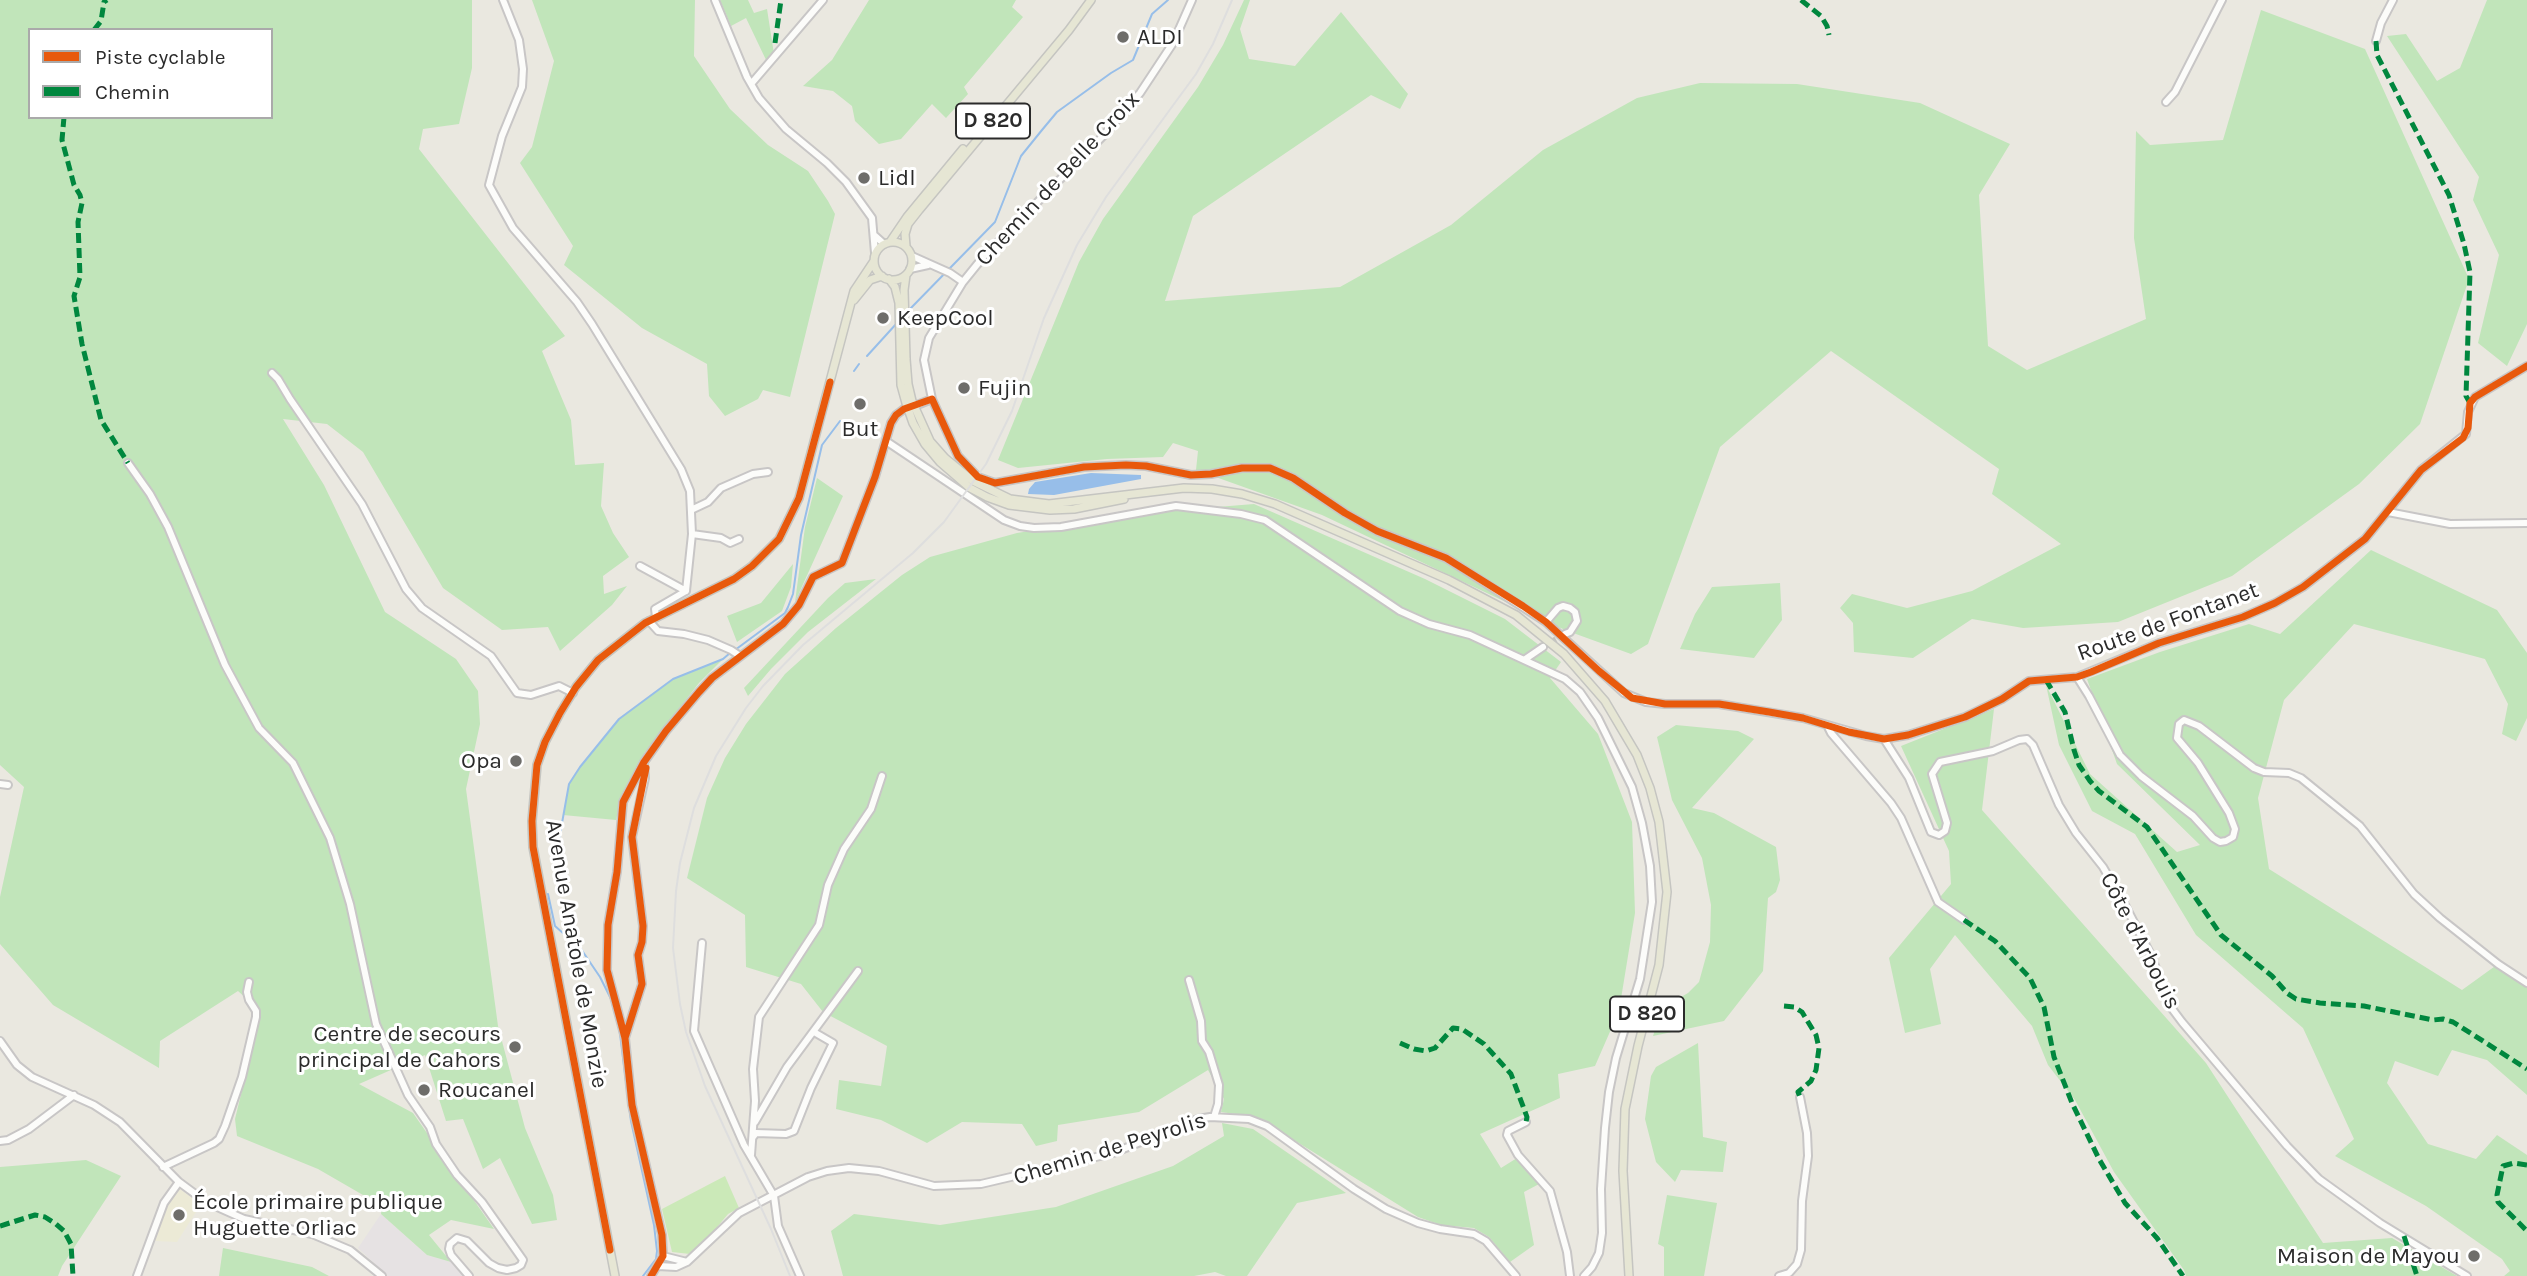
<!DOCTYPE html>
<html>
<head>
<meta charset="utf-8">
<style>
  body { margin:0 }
  #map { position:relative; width:2527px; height:1276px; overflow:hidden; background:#eae8e0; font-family:Karla,sans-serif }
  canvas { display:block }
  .legend { position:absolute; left:28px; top:28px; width:245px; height:91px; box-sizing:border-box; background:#fff; border:2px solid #aaa; margin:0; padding:9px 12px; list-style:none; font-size:21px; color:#2b2b2b }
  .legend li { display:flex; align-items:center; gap:14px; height:35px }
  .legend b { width:35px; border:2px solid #aaa }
</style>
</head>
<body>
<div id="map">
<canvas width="2527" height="1276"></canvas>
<ul class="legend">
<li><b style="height:9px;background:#e8590c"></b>Piste cyclable</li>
<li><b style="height:9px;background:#00873e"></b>Chemin</li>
</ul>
</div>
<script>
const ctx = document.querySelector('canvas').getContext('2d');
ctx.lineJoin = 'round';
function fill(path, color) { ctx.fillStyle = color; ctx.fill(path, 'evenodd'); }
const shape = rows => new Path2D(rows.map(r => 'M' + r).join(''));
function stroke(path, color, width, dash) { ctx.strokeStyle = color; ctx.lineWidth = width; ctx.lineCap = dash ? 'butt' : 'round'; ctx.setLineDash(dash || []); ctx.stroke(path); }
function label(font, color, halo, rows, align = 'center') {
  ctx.font = font + ' Karla,sans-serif'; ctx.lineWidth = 6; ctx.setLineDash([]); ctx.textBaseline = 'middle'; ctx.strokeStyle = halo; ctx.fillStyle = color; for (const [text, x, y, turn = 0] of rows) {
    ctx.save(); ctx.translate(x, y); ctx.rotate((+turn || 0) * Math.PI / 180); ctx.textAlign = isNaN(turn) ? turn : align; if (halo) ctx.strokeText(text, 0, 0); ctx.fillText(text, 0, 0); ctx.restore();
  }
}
const industrial = shape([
  [381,1214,427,1255,451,1262,464,1276,388,1276,358,1248]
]);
const education = shape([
  [178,1188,201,1204,177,1242,155,1241,163,1212,175,1189]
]);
const green = shape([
  [0,0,472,0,472,68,459,124,423,129,419,149,565,336,542,351,571,420,575,465,604,463,601,506,613,533,629,557,603,576,604,594,627,586,612,605,560,651,548,627,502,630,443,588,363,452,327,424,283,419,324,485,385,612,456,659,478,691,480,724,466,789,498,1026,525,1128,553,1195,557,1220,532,1224,500,1158,483,1169,463,1119,446,1121,425,1055,359,1084,413,1113,494,1229,451,1220,429,1235,451,1262,427,1255,381,1214,382,1206,318,1169,237,1136,235,1119,261,1012,238,991,160,1041,159,1068,53,1005,0,944,0,897,24,787,0,765],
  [30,30,271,30,271,117,30,117],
  [532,0,695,0,694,56,730,109,768,145,808,171,828,201,835,214,790,397,763,390,758,399,725,416,709,396,707,364,642,328,564,265,573,246,520,163,532,147,554,61],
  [720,0,748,0,754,13,767,9,774,54,767,62,746,18,731,26],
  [869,0,1016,0,1012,7,1023,17,964,87,968,94,946,118,932,104,901,139,879,144,855,121,852,106,833,91,803,86,832,60],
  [1244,0,1250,0,1240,29,1249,59,1295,66,1341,12,1408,94,1400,109,1371,95,1193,216,1165,301,1340,287,1451,225,1543,150,1637,98,1700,83,1797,84,1920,103,2010,144,1979,195,1988,346,2027,370,2146,319,2134,238,2136,131,2150,145,2223,140,2261,10,2365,49,2469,279,2420,424,2359,484,2232,576,2118,622,2023,628,1972,619,1913,658,1854,652,1853,623,1840,608,1852,594,1907,608,1972,591,2061,544,1992,494,1999,469,1831,351,1720,447,1648,644,1631,654,1565,630,1322,515,1196,470,1198,451,1173,443,1163,457,1107,459,1018,468,998,460,1079,262,1103,219,1198,87,1223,45],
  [2487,0,2527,0,2527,324,2507,366,2478,343,2499,255,2473,200,2479,177,2387,36,2406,34,2437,81,2460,68],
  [817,478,843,496,795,602,805,527],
  [1254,504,1425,579,1505,619,1561,662,1550,678,1598,734,1632,822,1635,913,1619,1011,1595,1066,1558,1074,1560,1098,1480,1134,1501,1168,1517,1158,1541,1183,1524,1192,1534,1245,1510,1262,1489,1237,1474,1228,1441,1225,1418,1217,1268,1124,1249,1116,1221,1112,1224,1099,1208,1070,1139,1112,1058,1125,1057,1141,1036,1146,1022,1124,962,1122,927,1143,881,1120,836,1109,839,1080,881,1086,887,1046,823,1012,801,984,746,967,745,915,687,878,707,798,725,758,746,724,785,674,836,628,902,575,930,557,1017,533,1143,513],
  [2371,550,2497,610,2527,653,2527,718,2516,741,2502,734,2508,704,2485,659,2354,624,2284,700,2258,798,2269,869,2462,990,2498,964,2527,988,2527,1095,2487,1060,2452,1050,2438,1076,2395,1061,2387,1083,2428,1144,2476,1159,2497,1135,2527,1155,2527,1276,2504,1276,2510,1271,2502,1259,2426,1206,2335,1156,2354,1139,2303,1028,2196,935,2135,834,2092,811,2059,745,2046,685,2090,774,2177,852,2200,845,2117,764,2087,679,2160,652,2249,624,2280,634],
  [793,564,791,587,782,611,737,642,727,616,761,603],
  [876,579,808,632,771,669,748,696,744,688,828,598,845,583],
  [1780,583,1782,620,1754,658,1680,649,1695,614,1712,587],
  [723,659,699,683,645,752,622,794,616,820,563,815,569,784,580,767,619,719,673,679],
  [1994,709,1982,810,2206,1063,2323,1243,2392,1238,2457,1276,2186,1276,2184,1270,2114,1172,2075,1100,2048,1065,2032,1026,1955,935,1930,969,1941,1024,1905,1033,1889,958,1951,884,1949,851,1901,746],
  [1676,725,1738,731,1754,739,1692,808,1714,813,1776,847,1780,880,1776,892,1768,898,1763,971,1724,1021,1653,1036,1662,1008,1688,993,1699,982,1710,942,1711,905,1702,858,1672,800,1657,737],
  [1698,1043,1703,1137,1727,1142,1723,1172,1681,1170,1675,1182,1656,1162,1645,1119,1651,1076,1656,1067],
  [1222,1123,1253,1129,1346,1193,1297,1203,1247,1276,1226,1276,1215,1272,1194,1276,843,1276,831,1231,854,1214,940,1225,1056,1207,1173,1166,1224,1136],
  [86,1160,121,1176,62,1266,58,1276,0,1276,0,1167],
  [1667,1195,1717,1203,1704,1276,1664,1276,1664,1247,1658,1244],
  [223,1248,312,1267,329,1276,219,1276]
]);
const pitch = shape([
  [725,1176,739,1208,728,1214,708,1238,690,1254,672,1252,662,1209]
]);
const water = shape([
  [1091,473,1141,475,1141,479,1054,495,1028,494,1029,489,1035,482]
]);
const stream = shape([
  [908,311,995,222,1021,156,1042,130,1057,112,1111,73,1133,60,1152,14,1168,0],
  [867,356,897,323],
  [854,371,859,364],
  [735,650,785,613,788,607,793,594,801,535,822,445,840,421],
  [557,851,569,784,580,767,619,719,673,679,723,659,730,653],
  [548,894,555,926,581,949,600,977,611,999,617,1021],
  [619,1026,631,1121,654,1225,657,1251,656,1259,643,1276]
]);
const minorTunnel = shape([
  [1543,647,1565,634]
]);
const minor = shape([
  [503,0,519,40,523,69,522,87,502,136,489,185,513,228,577,302,592,324,681,469,690,491,692,534,686,591,655,609,656,617],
  [715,0,747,77,759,98,786,129,827,163,846,182,872,218,875,253],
  [1192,0,1173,43,1140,93,1103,136,984,256,963,282,929,338,924,360,932,399,958,456,978,477,995,483,1084,467,1126,465,1146,466,1191,475,1211,474,1242,468,1270,468,1293,478,1345,513,1377,531,1446,558,1546,622,1624,693,1646,702,1665,704,1719,704,1803,718,1866,736,1884,739,1908,735,1965,717,2002,699,2029,681,2077,677,2159,643,2243,617,2275,603,2303,587,2365,539,2421,470,2466,434,2468,412,2475,397,2527,366],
  [2376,41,2381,23,2393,0],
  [751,84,823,0],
  [2166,102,2175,92,2222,0],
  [874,235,884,244],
  [912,256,950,273,963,282],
  [910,269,928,265],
  [272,373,278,379,290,399,362,504,406,589,422,608,491,656,517,693,531,695,559,686,573,693],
  [917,405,932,399],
  [886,441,1004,520,1020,526,1034,528,1061,527,1176,506,1241,514,1265,520,1400,611,1429,624,1470,635,1565,679,1580,692,1598,718,1632,787,1642,823,1650,866,1652,902,1640,979,1616,1058,1609,1092,1605,1128,1601,1189,1602,1233,1599,1253,1592,1267,1584,1276],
  [128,463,150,494,168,527,225,665,259,728,293,763,330,838,350,904,376,1024,408,1095,430,1127,436,1144,457,1175,482,1202,523,1260,521,1265,516,1268,507,1270,498,1268,489,1263,467,1241,457,1238,450,1244,449,1249,451,1255,469,1276],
  [691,510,708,502,721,488,753,474,768,472],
  [2388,512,2450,524,2527,523],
  [692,534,721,538,730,543,739,539],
  [640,566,686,591],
  [649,621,658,631,684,634,708,640,731,650,740,656],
  [1546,622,1558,608,1563,606,1570,608,1575,612,1577,621,1570,632,1565,634],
  [1524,660,1543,647],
  [2077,677,2089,696,2120,755,2141,776,2193,816,2213,838,2220,842,2226,841,2233,837,2235,829,2229,813,2198,763,2177,738,2179,724,2184,720,2199,726,2254,768,2264,772,2289,773,2301,778,2360,826,2414,894,2440,918,2498,964,2527,983],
  [1827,725,1831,733,1891,803,1901,818,1938,902,1964,920],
  [1884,739,1909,778,1931,832,1939,835,1945,831,1947,823,1932,774,1940,762,1993,751,2019,740,2027,739,2033,745,2059,805,2076,833,2103,867,2126,907,2151,955,2170,1006,2182,1022,2287,1146,2319,1179,2380,1223,2467,1276],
  [0,784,8,785],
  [702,943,694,1031,744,1145,774,1196,778,1226,800,1276],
  [1189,980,1201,1021,1202,1041,1209,1052,1219,1085,1218,1104,1214,1117],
  [625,1038,642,984,638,955,642,942,643,926,632,837,645,778,644,762],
  [0,1041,17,1065,32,1077,94,1105,120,1122,179,1182,206,1202,244,1219,312,1234,350,1250,382,1276],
  [755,1122,787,1067,858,971],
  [1526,1122,1508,1131,1507,1135,1518,1155,1550,1191,1567,1252,1570,1276],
  [753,1137,756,1133,786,1134,794,1131,811,1088,833,1043,814,1032],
  [0,1141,8,1140,29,1129,74,1095],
  [751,1155,755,1101,753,1069,759,1017,819,925,828,885,844,849,871,809,882,776],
  [163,1167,214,1143,219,1139,225,1126,242,1077,256,1017,256,1011,249,1000,247,992,249,982],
  [663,1256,687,1262],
  [658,1266,676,1267,687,1262,739,1213,808,1177,827,1171,849,1168,879,1171,934,1186,981,1184,1113,1153,1198,1119,1210,1117,1249,1119,1267,1126,1354,1189,1386,1209,1418,1223,1440,1229,1474,1234,1486,1241,1516,1276],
  [137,1276,164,1203,179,1182],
  [651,1276,663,1256,662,1235,632,1105,625,1038,607,970,608,925,617,872,623,802,644,762,666,731,699,692,712,678,783,624,799,605,813,577,842,563,875,477,891,423,896,415,904,409],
  [1779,1276,1789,1273,1797,1264,1801,1250,1802,1201,1808,1156,1807,1133,1800,1097]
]);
const major = shape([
  '874 261a19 19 0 1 1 38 0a19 19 0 1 1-38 0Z',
  [890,242,907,217,963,149],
  [906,246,905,234,908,224,919,210,1069,30,1091,0],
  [906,275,904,290,906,359,908,384,912,401,930,441,945,458,973,481,1010,499,1049,504,1184,488,1212,489,1242,494,1275,504,1449,580,1516,615,1564,654,1605,701,1637,755,1650,788,1659,822,1667,892,1659,965,1638,1046,1625,1109,1623,1171,1629,1276],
  [889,279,895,287,899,303,901,385,906,403,913,423,925,444,940,462,970,488,987,497,1009,505,1050,510,1074,509,1124,499],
  [854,300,870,280,882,276],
  [615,1276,533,847,532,821,537,765,545,742,560,713,576,687,598,660,645,623,734,579,752,566,779,539,799,498,854,291,874,261]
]);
const rail = shape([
  [790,1276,771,1229,705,1086,686,1032,680,1004,673,948,676,891,680,863,694,808,716,756,746,708,763,686,803,645,913,553,944,522,986,464,1012,411,1044,318,1077,245,1106,197,1196,74,1213,44,1232,0]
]);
const quiet = shape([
  [1801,0,1821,16,1827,26,1829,35],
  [94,30,101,21,104,2,107,0],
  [2376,41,2377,55,2449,195,2464,244,2470,272,2466,396,2470,403],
  [775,43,781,0],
  [64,117,62,140,74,185,80,195,82,203,78,222,80,277,74,296,82,344,101,420,128,463],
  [2046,680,2065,712,2074,750,2079,765,2090,781,2099,791,2147,827,2221,935,2272,976,2287,993,2296,999,2320,1003,2364,1006,2433,1020,2443,1019,2453,1022,2527,1069],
  [1964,920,1995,941,2030,978,2044,1007,2054,1057,2072,1103,2099,1159,2125,1203,2157,1238,2183,1276],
  [1784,1006,1794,1007,1802,1012,1816,1035,1819,1048,1816,1070,1811,1081,1798,1092,1800,1097],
  [1400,1043,1414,1049,1426,1051,1435,1048,1453,1028,1462,1029,1484,1044,1511,1074,1527,1117,1526,1122],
  [2527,1165,2514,1163,2503,1166,2497,1195,2498,1202,2527,1231],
  [0,1226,35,1215,45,1217,56,1224,64,1231,71,1244,73,1276],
  [2404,1236,2417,1276]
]);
const cycleway = shape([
  [625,1038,642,984,638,955,642,942,643,926,632,837,646,768],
  [610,1250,533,847,532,821,537,765,545,742,560,713,576,687,598,660,645,623,734,579,752,566,779,539,799,498,830,382],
  [651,1276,663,1256,662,1235,632,1105,625,1038,607,970,608,925,617,872,623,802,644,762,666,731,699,692,712,678,783,624,799,605,813,577,842,563,875,477,891,423,896,415,904,409,932,399,958,456,978,477,995,483,1084,467,1126,465,1146,466,1191,475,1211,474,1242,468,1270,468,1293,478,1345,513,1377,531,1446,558,1523,606,1546,622,1599,671,1632,698,1665,704,1719,704,1769,712,1803,718,1849,732,1884,739,1908,735,1965,717,2002,699,2029,681,2077,677,2091,672,2159,643,2243,617,2275,603,2303,587,2365,539,2421,470,2463,438,2468,428,2470,403,2475,397,2527,366]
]);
const markers = [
  [1123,37,7,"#6e6d6a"],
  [864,178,7,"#6e6d6a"],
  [883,318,7,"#6e6d6a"],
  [964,388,7,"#6e6d6a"],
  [860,404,7,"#6e6d6a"],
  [516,761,7,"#6e6d6a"],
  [515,1047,7,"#6e6d6a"],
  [424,1090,7,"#6e6d6a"],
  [179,1215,7,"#6e6d6a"],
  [2474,1256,7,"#6e6d6a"]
];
const shields = [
  [993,121,74],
  [1647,1014,74]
];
const shieldNames = [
  ["D 820",993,121],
  ["D 820",1647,1014]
];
const poiNames = [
  ["ALDI",1137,37],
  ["Lidl",878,178],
  ["KeepCool",897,318],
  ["Fujin",978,388],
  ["But",860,429,"center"],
  ["Opa",502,761,"right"],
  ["Centre de secours",501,1034,"right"],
  ["principal de Cahors",501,1060,"right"],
  ["Roucanel",438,1090],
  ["École primaire publique",193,1202],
  ["Huguette Orliac",193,1228],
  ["Maison de Mayou",2460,1256,"right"]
];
const streetNames = [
  ["Chemin de Belle Croix",1058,179,-47],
  ["Route de Fontanet",2168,622,-20],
  ["Côte d'Arbouis",2140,941,63],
  ["Avenue Anatole de Monzie",576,954,80],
  ["Chemin de Peyrolis",1110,1149,-17]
];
fill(industrial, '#e6e2e3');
fill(education, '#ecead6');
fill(green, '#c1e5ba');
fill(pitch, '#cbe9b8');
fill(water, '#97bee9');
stroke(stream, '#97bee9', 2);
stroke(minorTunnel, '#c4c2bc', 6, [6, 3]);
stroke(minor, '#c8c6c6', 10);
stroke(major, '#c5c5c1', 10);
stroke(minor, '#fcfcfa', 6);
stroke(major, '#e6e6d4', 7);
stroke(rail, '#dedede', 2);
stroke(quiet, '#00873e', 5, [10, 5]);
stroke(cycleway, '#e8590c', 7);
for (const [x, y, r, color] of markers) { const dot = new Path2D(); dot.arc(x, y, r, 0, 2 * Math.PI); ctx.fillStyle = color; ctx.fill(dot); stroke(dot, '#fff', 2.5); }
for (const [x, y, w] of shields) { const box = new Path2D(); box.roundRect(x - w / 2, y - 17.5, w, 35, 5); ctx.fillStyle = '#fff'; ctx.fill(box); stroke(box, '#2b2b2b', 2); }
label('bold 21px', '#2b2b2b', null, shieldNames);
label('23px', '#2b2b2b', '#fff', poiNames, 'left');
label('23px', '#2b2b2b', '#fff', streetNames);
</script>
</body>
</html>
